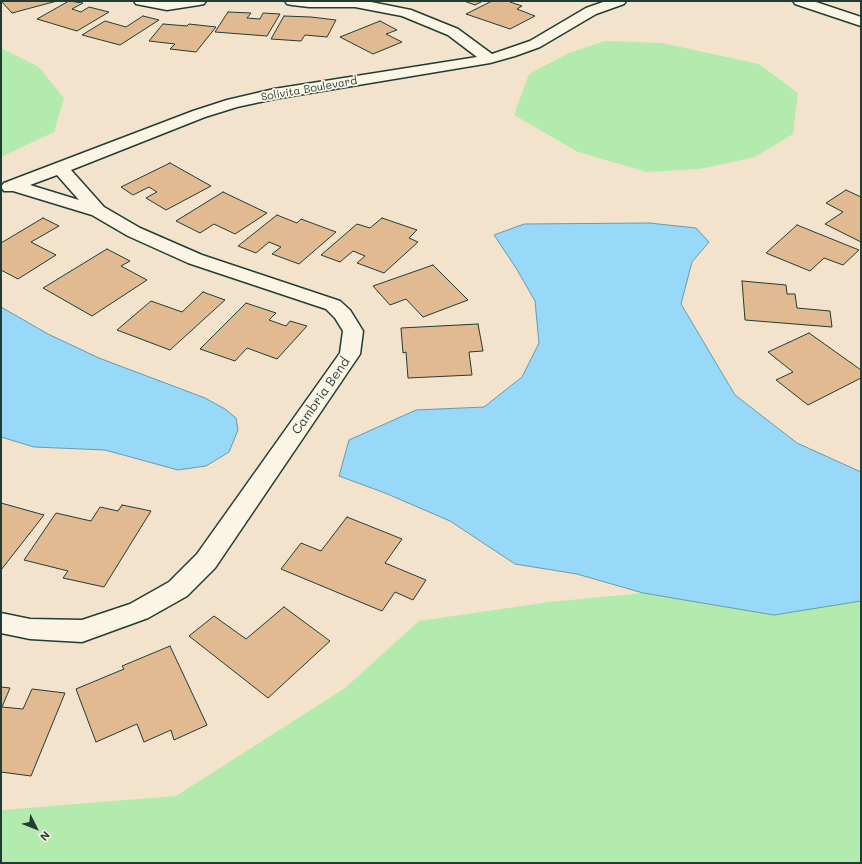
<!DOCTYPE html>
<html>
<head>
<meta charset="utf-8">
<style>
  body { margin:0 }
  #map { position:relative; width:862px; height:864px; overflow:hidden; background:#f4e3cc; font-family:Mali,sans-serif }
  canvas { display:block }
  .frame { position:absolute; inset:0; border:2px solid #1f3d34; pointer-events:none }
  .north { position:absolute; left:16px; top:808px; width:40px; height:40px; -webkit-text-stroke:3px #fcf5e5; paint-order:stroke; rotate:132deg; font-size:11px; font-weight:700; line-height:16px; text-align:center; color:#1f3d34 }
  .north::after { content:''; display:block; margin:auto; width:14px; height:18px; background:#1f3d34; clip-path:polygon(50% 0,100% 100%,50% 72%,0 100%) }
</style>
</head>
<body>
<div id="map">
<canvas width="862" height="864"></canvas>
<div class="frame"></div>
<div class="north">N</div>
</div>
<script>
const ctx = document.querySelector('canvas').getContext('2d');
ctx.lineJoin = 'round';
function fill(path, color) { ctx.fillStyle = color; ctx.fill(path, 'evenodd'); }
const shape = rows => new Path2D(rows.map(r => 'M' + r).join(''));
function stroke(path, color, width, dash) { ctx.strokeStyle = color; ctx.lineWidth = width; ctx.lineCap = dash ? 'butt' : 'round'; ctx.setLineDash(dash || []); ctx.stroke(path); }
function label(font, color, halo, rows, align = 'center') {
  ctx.font = font + ' Mali,sans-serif'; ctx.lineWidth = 3.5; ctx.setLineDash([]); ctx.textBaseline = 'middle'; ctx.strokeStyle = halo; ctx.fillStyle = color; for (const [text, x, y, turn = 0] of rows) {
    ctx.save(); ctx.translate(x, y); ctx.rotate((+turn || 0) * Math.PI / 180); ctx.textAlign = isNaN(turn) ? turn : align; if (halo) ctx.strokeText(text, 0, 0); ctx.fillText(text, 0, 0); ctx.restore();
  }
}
const green = shape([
  [605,41,662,43,759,64,798,93,793,134,755,157,700,169,647,172,578,152,514,115,529,74,569,53],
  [1,48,39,67,64,98,54,132,1,157],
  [643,593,774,615,861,601,861,863,1,863,1,810,176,796,345,688,419,621,549,602]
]);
const water = shape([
  [649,223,696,228,709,242,692,262,681,304,735,395,797,443,861,472,861,601,774,615,643,593,577,574,515,564,450,521,385,493,339,476,349,440,416,410,484,407,522,377,539,343,535,301,516,268,494,235,524,224,649,223],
  [1,307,48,334,99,358,205,398,225,409,236,418,238,430,229,452,206,466,178,470,105,450,34,447,1,437,1,307]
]);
const building = shape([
  [1,1,57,1,12,13,1,1],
  [69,1,83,3,72,9,81,12,89,7,109,12,77,31,37,19,69,1],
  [464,1,483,1,475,5,464,1],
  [492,1,512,1,510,2,522,6,517,9,535,16,510,29,466,14,492,1],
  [228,12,251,13,247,18,260,19,263,13,280,14,267,36,215,32,228,12],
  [143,16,159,20,120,45,82,35,105,21,126,27,143,16],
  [284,16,311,17,336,20,327,37,305,35,301,41,271,39,284,16],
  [380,21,397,30,386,34,402,42,373,54,340,37,380,21],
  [163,24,187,26,189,24,216,27,196,52,170,49,175,44,149,41,163,24],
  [170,163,211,186,166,210,146,198,157,192,149,187,133,195,121,187,170,163],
  [846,190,861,197,861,242,825,224,843,212,826,203,846,190],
  [223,192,267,213,235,234,214,224,200,233,176,221,223,192],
  [277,215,297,223,301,219,336,232,299,264,272,254,281,247,269,242,256,253,238,246,277,215],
  [43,218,59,226,31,242,56,255,18,279,1,270,1,243,43,218],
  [382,218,417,230,409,238,418,242,384,273,357,263,365,256,353,251,340,262,321,255,357,224,370,228,382,218],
  [797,225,859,250,843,265,824,258,810,271,766,253,797,225],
  [107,249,130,261,121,266,147,280,92,316,43,288,107,249],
  [433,265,468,300,423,317,406,299,390,305,373,286,433,265],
  [742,281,786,285,787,294,795,294,797,308,830,311,832,327,745,320,742,281],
  [203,292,225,300,170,350,117,330,151,301,182,312,203,292],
  [246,303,276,313,269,320,286,326,290,321,307,326,277,359,247,348,235,361,200,349,246,303],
  [478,324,483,351,469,352,472,375,408,378,406,352,403,353,401,328,478,324],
  [809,333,861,370,861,378,808,405,776,380,793,372,768,352,809,333],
  [1,503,44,515,1,570,1,503],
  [122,505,151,511,104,587,63,578,68,571,24,560,56,513,91,521,100,507,118,511,122,505],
  [347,517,402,539,385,563,426,580,413,600,395,592,382,611,281,569,301,543,321,551,347,517],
  [284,607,330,641,268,698,189,636,214,616,246,639,284,607],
  [170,646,207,725,174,740,171,730,144,742,137,724,96,742,76,689,124,669,122,666,170,646],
  [1,687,10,688,2,707,23,709,32,689,65,693,31,776,1,772,1,687]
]);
const minor = shape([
  [134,1,167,2,206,1,204,4,199,5,167,10,136,4,134,1],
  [285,1,366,1,411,10,458,29,492,54,530,41,586,8,606,1,626,1,624,4,596,14,540,47,515,56,490,63,274,99,237,107,205,117,71,170,104,207,140,228,202,255,340,301,350,310,363,331,360,354,215,568,187,596,148,618,82,642,30,639,1,633,1,613,30,619,82,620,130,604,169,582,197,554,340,353,343,331,335,318,326,309,188,263,128,236,92,215,13,191,4,191,1,187,4,183,193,111,227,100,274,89,477,57,448,35,402,16,355,7,309,7,292,5,287,4,285,1],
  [57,175,79,200,30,185,57,175],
  [793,1,813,1,861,17,861,26,795,4,793,1]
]);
const farStreetnames = [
  ["Solivita Boulevard",309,89,-10]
];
const streetNames = [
  ["Cambria Bend",321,396,-55]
];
fill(green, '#b3ebae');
fill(water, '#98d8f9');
stroke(water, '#689aaa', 1);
fill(building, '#e1ba91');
stroke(building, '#1f3d34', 1);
stroke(minor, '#1f3d34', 3);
fill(minor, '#fcf5e5');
label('11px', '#1f3d34', '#fcf5e5', farStreetnames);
label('13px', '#1f3d34', '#fcf5e5', streetNames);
</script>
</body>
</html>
